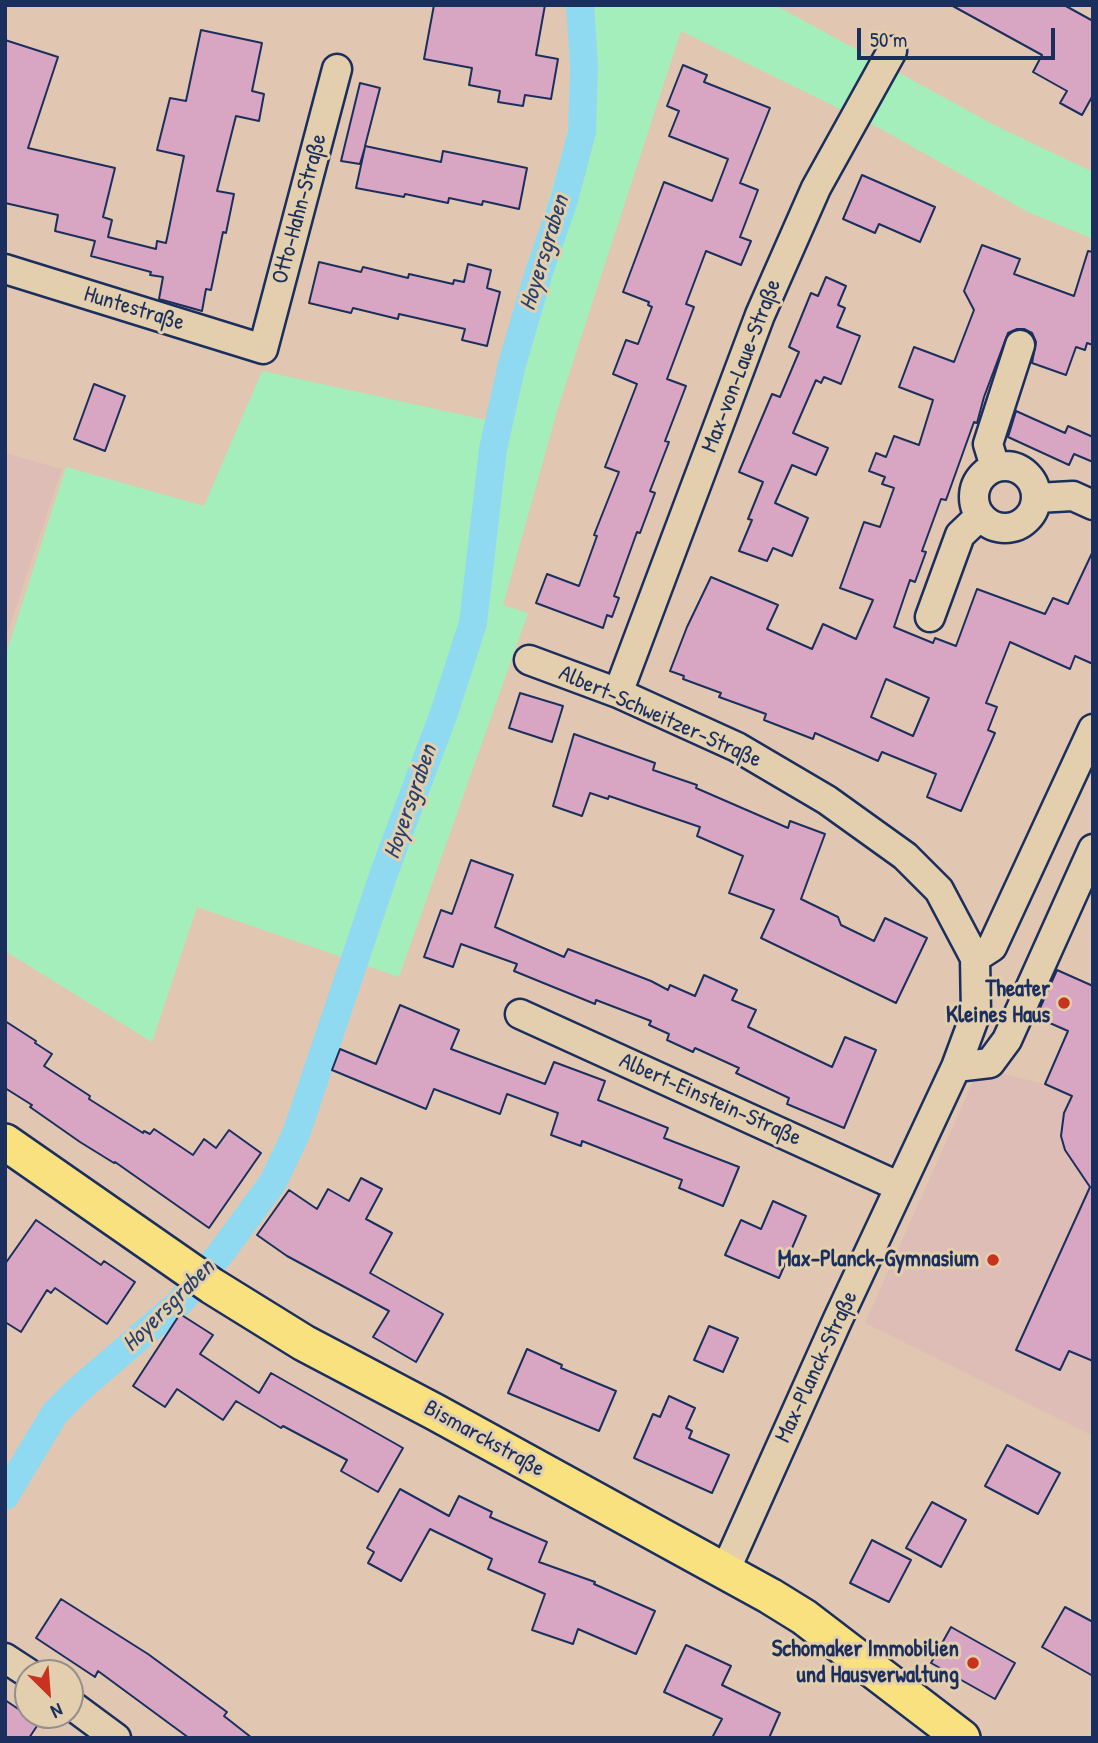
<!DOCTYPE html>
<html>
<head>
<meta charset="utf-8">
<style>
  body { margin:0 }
  #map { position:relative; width:1098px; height:1743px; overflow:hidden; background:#e1c7b1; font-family:"Patrick Hand",sans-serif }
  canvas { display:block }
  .frame { position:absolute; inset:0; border:7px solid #1b2f5e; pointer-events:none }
  .north { position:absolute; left:14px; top:1659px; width:70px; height:70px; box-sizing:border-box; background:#e3cfad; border:2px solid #938f8d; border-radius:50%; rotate:155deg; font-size:19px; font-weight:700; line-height:28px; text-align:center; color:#1b2f5e }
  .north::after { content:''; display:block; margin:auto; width:24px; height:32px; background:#c8321e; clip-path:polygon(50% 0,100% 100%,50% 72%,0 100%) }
  .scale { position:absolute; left:857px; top:28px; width:198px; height:32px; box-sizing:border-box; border:4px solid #1b2f5e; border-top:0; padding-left:9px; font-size:21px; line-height:24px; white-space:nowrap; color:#1b2f5e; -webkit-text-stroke:5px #e3cfad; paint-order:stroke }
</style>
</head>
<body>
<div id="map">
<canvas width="1098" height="1743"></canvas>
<div class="frame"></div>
<div class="north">N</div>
<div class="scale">50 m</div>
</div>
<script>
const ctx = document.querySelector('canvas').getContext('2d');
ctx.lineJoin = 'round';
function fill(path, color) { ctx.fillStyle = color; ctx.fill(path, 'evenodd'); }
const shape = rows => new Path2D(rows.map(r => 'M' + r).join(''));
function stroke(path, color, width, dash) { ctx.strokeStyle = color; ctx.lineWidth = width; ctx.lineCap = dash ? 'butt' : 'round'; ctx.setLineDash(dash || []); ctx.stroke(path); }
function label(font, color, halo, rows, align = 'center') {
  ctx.font = font + ' "Patrick Hand",sans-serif'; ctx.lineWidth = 6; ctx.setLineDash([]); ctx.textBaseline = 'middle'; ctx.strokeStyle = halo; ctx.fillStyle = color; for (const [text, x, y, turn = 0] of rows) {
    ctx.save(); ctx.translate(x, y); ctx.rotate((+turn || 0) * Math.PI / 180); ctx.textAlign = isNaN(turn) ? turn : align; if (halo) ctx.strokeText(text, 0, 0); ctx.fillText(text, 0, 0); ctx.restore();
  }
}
const built = shape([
  [5,453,62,469,5,641],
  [1093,1035,1093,1436,865,1323,979,1068,1045,1084]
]);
const green = shape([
  [568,5,775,5,996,126,1093,172,1093,239,1028,212,881,129,681,31,557,411,503,605,528,613,399,977,197,907,152,1042,5,951,5,657,66,467,204,506,262,371,486,420,498,371,567,138,574,55]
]);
const canal = shape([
  [5,1496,55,1413,77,1391,179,1303,221,1253,273,1182,296,1134,385,870,444,713,473,623,493,449,512,364,539,272,564,200,582,132,584,65,580,5]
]);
const building = shape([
  [434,5,545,5,536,55,558,59,551,99,525,95,523,106,498,102,500,91,469,85,472,68,424,59,434,5],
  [951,5,1064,5,1093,21,1093,95,1082,115,1060,103,1067,91,1033,72,1042,55,951,5],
  [201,30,262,43,252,91,264,94,259,121,236,116,217,191,234,194,226,233,223,232,211,290,206,289,202,311,159,299,163,277,150,275,151,272,91,256,95,241,55,231,58,215,5,203,5,40,58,57,28,148,115,168,103,217,112,220,108,237,156,249,157,241,166,243,184,156,157,150,170,98,186,101,201,30],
  [683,65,707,75,704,82,770,108,740,183,758,190,740,237,751,241,741,265,706,251,686,304,694,307,667,379,686,386,665,441,669,442,650,491,655,493,640,533,637,532,614,596,619,598,612,617,607,615,603,628,536,603,547,574,579,586,597,536,594,535,619,472,605,467,637,384,613,374,626,340,638,344,652,307,648,305,649,302,623,292,664,182,712,201,728,159,669,136,679,111,667,106,683,65],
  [360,83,380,88,365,146,441,162,443,151,527,168,519,209,483,201,482,205,449,198,448,203,405,194,404,197,356,188,365,147,360,164,341,161,360,83],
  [862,175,935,207,920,242,879,224,875,233,843,219,862,175],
  [982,245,1020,259,1014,274,1074,296,1088,251,1093,252,1093,345,1087,343,1085,350,1076,347,1066,375,1032,363,1036,342,1032,333,1024,329,1017,329,1008,333,984,397,977,423,974,422,946,500,941,499,922,551,926,552,915,582,910,580,894,627,933,643,935,638,956,646,977,589,1045,614,1053,598,1068,604,1093,551,1093,664,1075,656,1070,669,1010,642,986,703,997,707,988,730,995,733,961,811,927,797,936,774,882,752,878,761,815,733,813,739,764,720,766,714,719,697,721,693,683,679,684,676,670,671,687,627,711,577,778,605,767,629,812,649,823,624,856,639,873,600,840,588,864,522,880,527,894,488,882,484,885,477,869,471,876,453,886,457,894,436,919,445,933,400,899,387,914,347,954,362,974,310,964,291,982,245],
  [886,679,929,698,913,736,871,717,886,679],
  [319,262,361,272,363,267,408,278,409,274,453,284,454,280,464,282,468,264,491,270,487,288,500,292,487,346,462,340,465,329,399,314,398,319,353,308,351,313,309,303,319,262],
  [826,277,846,286,838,305,845,308,837,327,860,336,841,384,824,377,821,383,816,380,793,433,828,448,816,475,792,465,775,503,808,518,792,556,773,548,767,561,739,551,752,520,748,519,763,482,739,472,772,394,780,397,799,352,789,347,811,293,818,296,826,277],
  [94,384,125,396,105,451,74,439,94,384],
  [1016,411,1065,433,1068,426,1093,437,1093,462,1074,454,1069,465,1008,437,1016,411],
  [520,693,563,706,552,742,509,728,520,693],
  [574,734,655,763,653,770,697,785,696,788,788,828,790,821,825,834,801,899,838,917,841,925,874,941,885,918,927,938,896,1003,761,938,774,910,729,893,743,856,697,836,700,827,609,796,608,799,590,793,582,816,553,806,574,734],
  [471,860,513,875,495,927,564,957,568,949,651,981,668,990,670,985,695,996,704,975,737,990,732,1000,756,1010,748,1027,832,1067,845,1037,876,1050,844,1128,787,1104,789,1098,736,1073,739,1068,695,1048,693,1052,667,1040,669,1034,649,1025,651,1021,596,1000,595,1004,514,971,517,964,461,944,453,967,424,957,441,910,452,914,471,860],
  [1057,970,1093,986,1093,1361,1069,1351,1060,1370,1016,1350,1090,1187,1065,1150,1061,1136,1064,1113,1072,1096,1045,1084,1068,1031,1036,1017,1057,970],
  [400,1005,459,1030,451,1049,545,1084,554,1062,605,1081,598,1100,668,1128,664,1138,739,1167,723,1206,679,1188,682,1180,582,1141,581,1146,551,1135,558,1113,507,1094,500,1114,434,1089,426,1109,332,1070,340,1049,376,1064,400,1005],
  [5,1021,36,1041,35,1043,52,1054,44,1066,90,1096,89,1099,143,1133,144,1131,150,1134,154,1129,193,1155,204,1139,216,1148,229,1130,261,1153,209,1228,115,1162,114,1163,80,1142,30,1107,32,1105,5,1088,5,1021],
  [361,1178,382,1189,366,1219,392,1233,370,1273,443,1314,416,1362,373,1337,389,1311,287,1256,257,1235,289,1190,317,1209,328,1189,349,1201,361,1178],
  [773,1201,806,1216,779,1278,725,1255,741,1220,761,1229,773,1201],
  [36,1220,101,1265,104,1261,135,1282,107,1324,55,1288,51,1293,47,1290,21,1332,5,1322,5,1264,36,1220],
  [180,1314,213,1335,200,1354,259,1393,271,1373,403,1448,378,1492,341,1471,347,1460,283,1426,281,1428,236,1401,223,1420,177,1389,165,1407,133,1386,180,1314],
  [709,1326,738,1338,723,1372,694,1360,709,1326],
  [527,1349,562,1365,561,1368,616,1391,599,1431,508,1393,527,1349],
  [669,1396,695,1408,686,1428,692,1431,689,1438,729,1455,712,1493,634,1458,653,1414,660,1417,669,1396],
  [1007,1445,1060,1473,1038,1514,985,1486,1007,1445],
  [400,1489,449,1516,459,1496,492,1512,490,1517,547,1542,539,1562,595,1582,594,1584,655,1611,636,1654,578,1629,573,1644,532,1630,545,1594,488,1569,492,1559,430,1529,401,1581,368,1563,374,1552,367,1548,400,1489],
  [932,1502,966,1520,941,1567,906,1548,932,1502],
  [872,1540,911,1560,889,1602,850,1583,872,1540],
  [61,1599,148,1654,227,1712,224,1716,252,1738,189,1738,98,1671,95,1677,36,1638,61,1599],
  [1065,1607,1093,1622,1093,1676,1042,1647,1065,1607],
  [951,1627,1015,1663,995,1699,931,1663,951,1627],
  [686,1645,731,1666,722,1685,780,1713,769,1738,712,1738,722,1719,664,1692,686,1645],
  [5,1700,39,1723,29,1738,5,1738,5,1700]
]);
const minor = shape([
  [5,269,263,349,337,69],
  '974 497a31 31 0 1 1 62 0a31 31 0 1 1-62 0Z',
  [995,467,988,444,1020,345],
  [1037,498,1073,496,1093,505],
  [930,617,960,535,980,516],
  [529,660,618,693,737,747,827,800,905,856,939,890,975,958,976,1013,956,1067,838,1319,725,1571],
  [618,693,760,315,816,188,892,51],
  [975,958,992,947,1093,729],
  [520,1014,900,1187],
  [956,1067,990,1063,1007,1040,1093,849],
  [5,1658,28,1673],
  [70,1704,116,1738]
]);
const major = shape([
  [5,1142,212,1286,304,1343,435,1412,770,1596,804,1617,962,1738]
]);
const markers = [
  [1064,1003,7,"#c8321e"],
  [993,1260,7,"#c8321e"],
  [973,1663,7,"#c8321e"]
];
const streetNames = [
  ["Otto-Hahn-Straße",300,209,-75],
  ["Huntestraße",134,309,17],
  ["Max-von-Laue-Straße",742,366,-69],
  ["Albert-Schweitzer-Straße",660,717,24],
  ["Albert-Einstein-Straße",710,1100,24],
  ["Max-Planck-Straße",817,1367,-65],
  ["Bismarckstraße",484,1439,29]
];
const poiNames = [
  ["Theater",1050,990],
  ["Kleines Haus",1050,1016],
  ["Max-Planck-Gymnasium",979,1260],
  ["Schomaker Immobilien",959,1650],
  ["und Hausverwaltung",959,1676]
];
const waterNames = [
  ["Hoyersgraben",545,253,-73],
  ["Hoyersgraben",411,802,-71],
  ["Hoyersgraben",169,1306,-45]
];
fill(built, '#debdb6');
fill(green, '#a4eebc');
stroke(canal, '#90daf1', 28);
fill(building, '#d8a6c3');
stroke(building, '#1b2f5e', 2);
stroke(minor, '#1b2f5e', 33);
stroke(major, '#1b2f5e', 40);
stroke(minor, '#e3cfad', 28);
stroke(major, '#fae180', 35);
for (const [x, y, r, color] of markers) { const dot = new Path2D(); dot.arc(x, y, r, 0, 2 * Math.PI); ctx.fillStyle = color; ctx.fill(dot); stroke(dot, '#e3cfad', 2.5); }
label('23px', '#1b2f5e', '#e3cfad', streetNames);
label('bold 23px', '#1b2f5e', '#e3cfad', poiNames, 'right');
label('italic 24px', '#27406d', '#e3cfad', waterNames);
</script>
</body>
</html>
